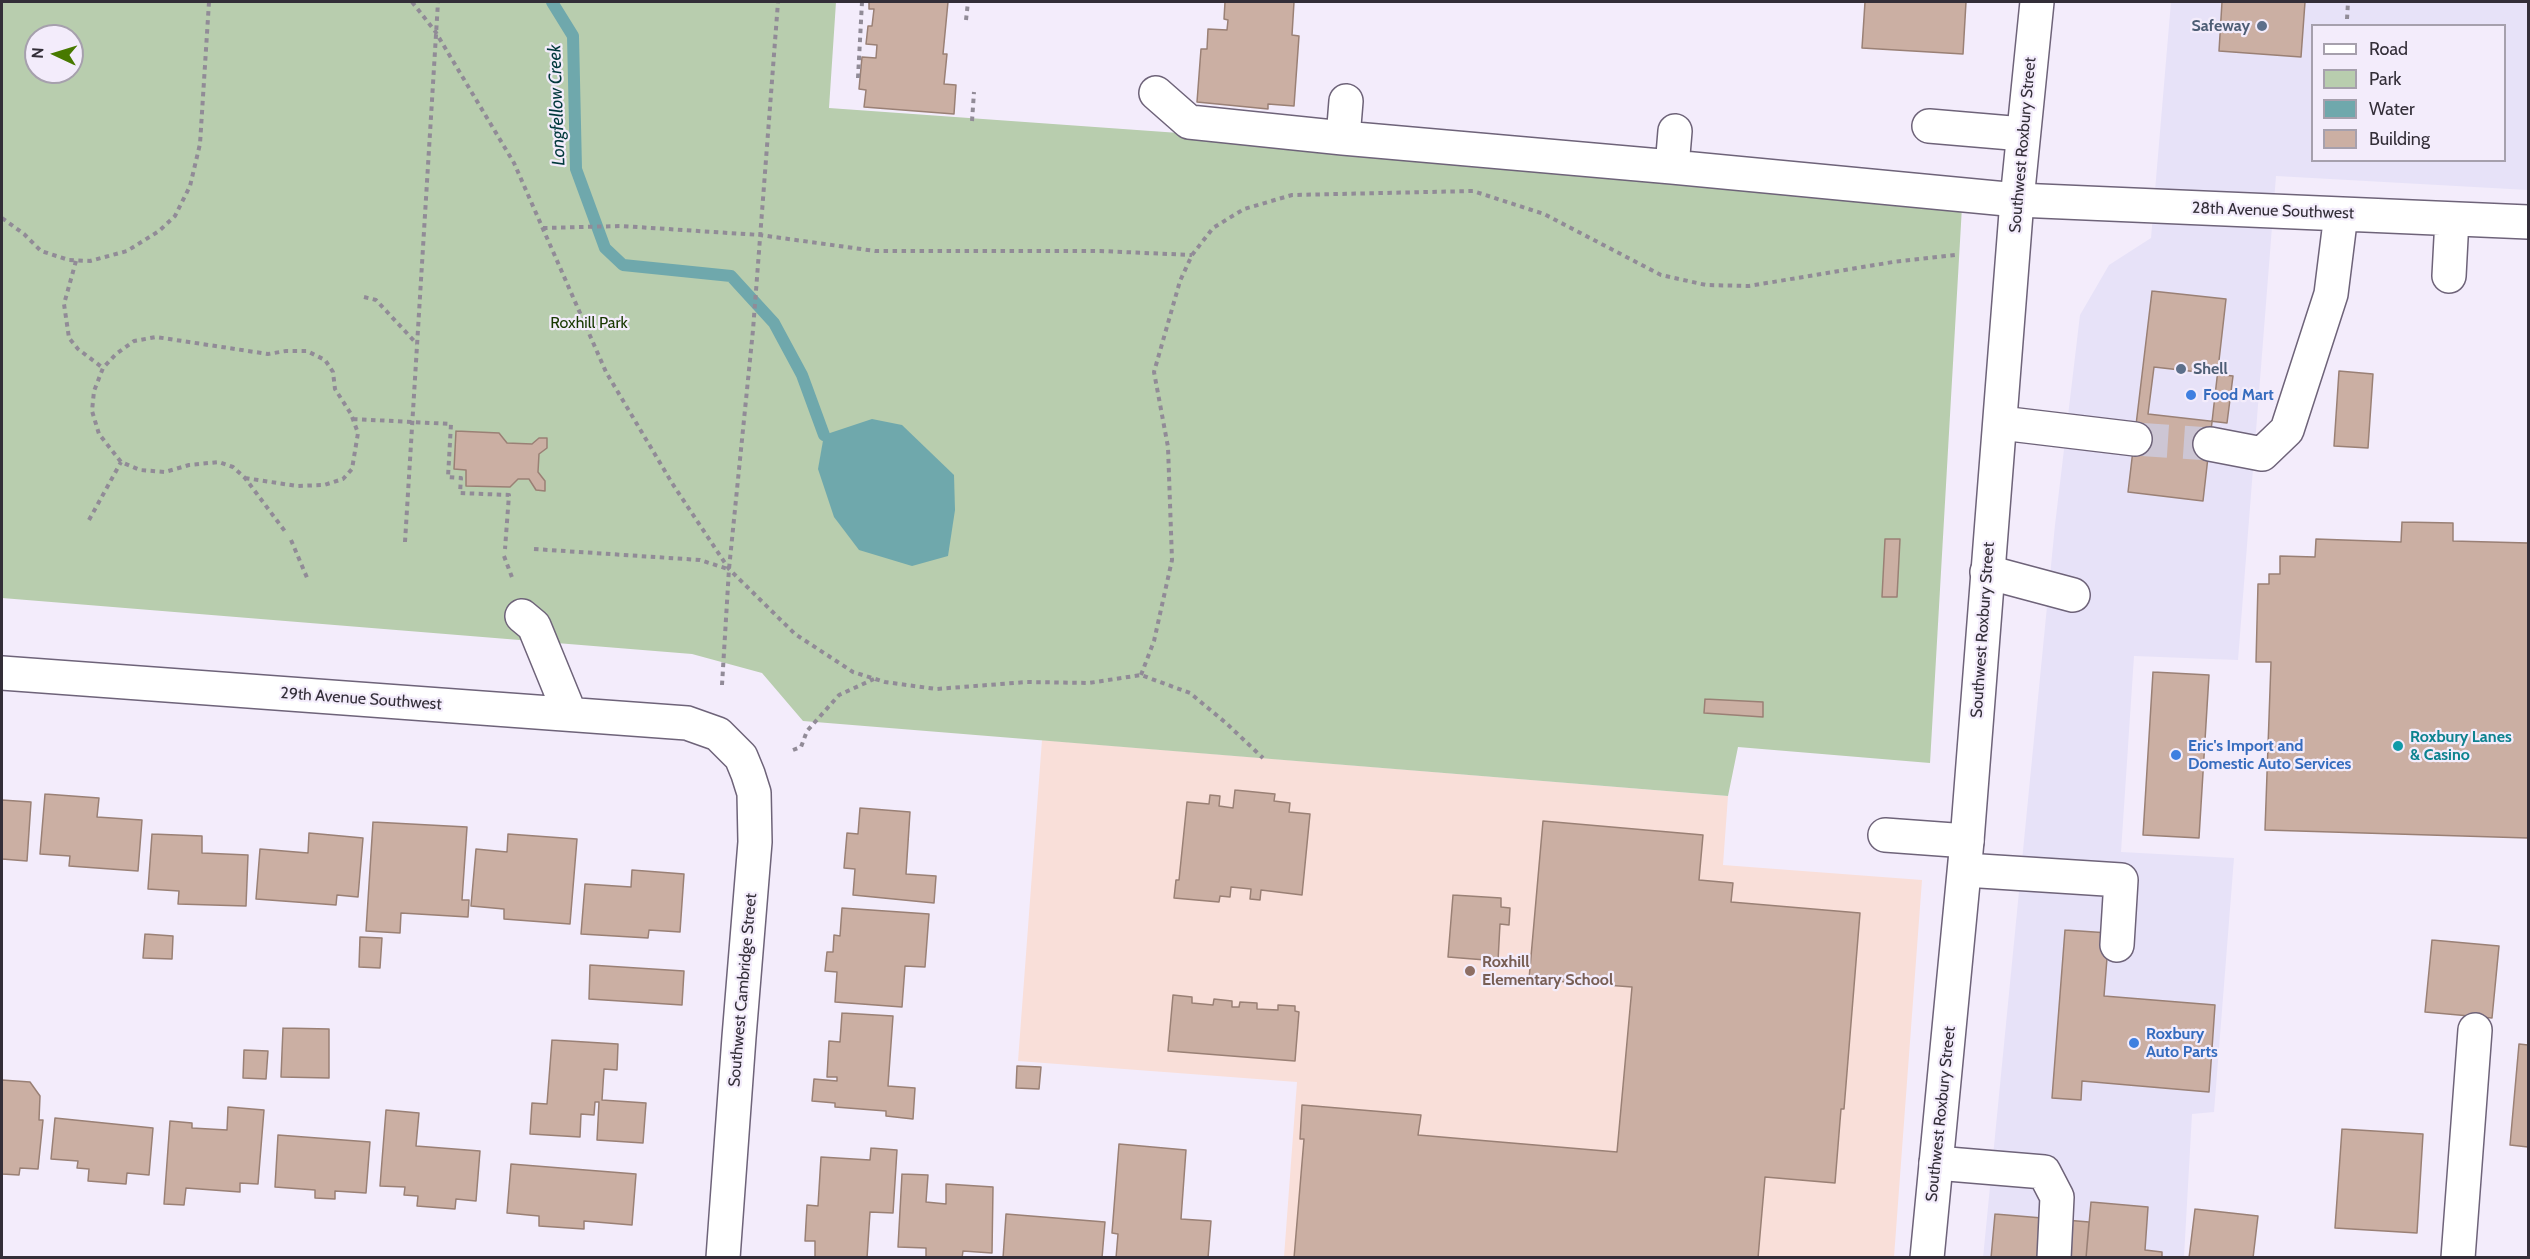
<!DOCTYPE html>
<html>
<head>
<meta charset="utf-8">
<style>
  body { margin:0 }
  #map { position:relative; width:2530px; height:1259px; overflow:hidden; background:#f3ecfb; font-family:Cabin,sans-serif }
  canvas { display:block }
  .frame { position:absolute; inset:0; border:3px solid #332e38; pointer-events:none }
  .legend { position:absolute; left:2311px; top:24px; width:195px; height:138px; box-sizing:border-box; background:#f3ecfb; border:2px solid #a6a0ad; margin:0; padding:8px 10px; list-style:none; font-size:18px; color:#332e38 }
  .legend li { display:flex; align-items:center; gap:12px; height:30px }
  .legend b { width:30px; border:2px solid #a6a0ad }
  .north { position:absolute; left:24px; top:24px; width:60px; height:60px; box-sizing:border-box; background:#f3ecfb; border:2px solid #a6a0ad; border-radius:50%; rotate:274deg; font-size:16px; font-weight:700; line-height:24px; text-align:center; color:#332e38 }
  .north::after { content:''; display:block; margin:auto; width:21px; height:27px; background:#487900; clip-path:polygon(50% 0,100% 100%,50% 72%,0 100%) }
</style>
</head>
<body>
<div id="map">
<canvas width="2530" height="1259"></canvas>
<div class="frame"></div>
<ul class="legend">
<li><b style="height:8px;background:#fff"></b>Road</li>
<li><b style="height:16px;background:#b8cdae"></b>Park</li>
<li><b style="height:16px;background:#6fa8ac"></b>Water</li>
<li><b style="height:16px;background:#cbafa3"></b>Building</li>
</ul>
<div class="north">N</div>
</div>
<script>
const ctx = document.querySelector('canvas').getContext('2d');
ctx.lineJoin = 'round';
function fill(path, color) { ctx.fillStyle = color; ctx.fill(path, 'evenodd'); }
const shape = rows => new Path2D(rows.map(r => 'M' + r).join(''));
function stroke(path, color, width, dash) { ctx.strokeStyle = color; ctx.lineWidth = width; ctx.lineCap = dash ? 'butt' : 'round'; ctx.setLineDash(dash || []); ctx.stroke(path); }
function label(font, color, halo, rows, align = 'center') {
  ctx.font = font + ' Cabin,sans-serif'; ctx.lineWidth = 4.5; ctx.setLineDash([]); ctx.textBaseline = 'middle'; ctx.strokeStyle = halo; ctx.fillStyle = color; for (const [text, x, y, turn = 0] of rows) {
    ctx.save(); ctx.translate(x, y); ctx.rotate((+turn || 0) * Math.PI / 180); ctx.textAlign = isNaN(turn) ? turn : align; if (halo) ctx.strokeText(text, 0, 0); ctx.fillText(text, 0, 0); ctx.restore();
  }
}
const commercial = shape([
  [2171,2,2528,2,2528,190,2276,176,2238,660,2134,656,2121,852,2234,858,2214,1112,2192,1114,2184,1257,1983,1258,2055,525,2080,315,2109,265,2151,238],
  [2312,26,2504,26,2504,160,2312,160]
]);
const education = shape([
  [1042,740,1728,796,1723,865,1922,880,1894,1257,1284,1257,1297,1082,1018,1061]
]);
const green = shape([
  [2,2,836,2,829,108,1963,189,1930,763,1738,747,1728,796,803,721,762,673,692,654,2,598],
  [36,36,72,36,72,72,36,72]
]);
const water = shape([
  [872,419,902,425,954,475,955,510,948,556,912,566,859,550,834,517,818,469,824,435]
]);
const stream = shape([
  [552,2,573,36,576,169,605,248,623,265,731,276,774,323,802,375,824,435]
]);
const building = shape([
  [869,2,948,2,943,54,947,54,944,84,956,85,954,114,864,107,866,90,859,89,862,57,876,58,877,45,866,44,868,26,872,26,874,9,869,9,869,2],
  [1225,2,1294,2,1292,35,1299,36,1294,106,1268,104,1268,109,1197,102,1201,49,1207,49,1208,29,1227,30,1228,20,1224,19,1225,2],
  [1865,2,1966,2,1963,54,1862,48,1865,2],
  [2222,2,2305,2,2301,57,2219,51,2222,2],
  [2152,291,2226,299,2203,501,2128,492,2152,291],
  [2154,367,2233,376,2227,423,2148,414,2154,367],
  [2339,371,2373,374,2368,448,2334,446,2339,371],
  [456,431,499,433,507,443,532,444,539,438,547,438,547,448,539,454,538,472,545,481,545,491,536,490,529,479,518,479,510,487,466,486,466,470,454,469,456,431],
  [2402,522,2453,523,2453,541,2528,543,2528,838,2265,830,2271,662,2256,662,2258,584,2269,584,2269,574,2280,574,2280,556,2315,557,2316,539,2401,542,2402,522],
  [1885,539,1900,539,1897,597,1882,597,1885,539],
  [2153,672,2209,675,2199,838,2143,835,2153,672],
  [1705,699,1763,702,1763,717,1704,713,1705,699],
  [1235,790,1275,794,1274,801,1290,803,1289,812,1310,814,1302,895,1261,890,1260,900,1250,899,1251,889,1231,887,1230,897,1220,896,1219,902,1174,898,1176,880,1179,880,1187,802,1209,804,1210,795,1220,796,1219,806,1233,808,1235,790],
  [45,794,99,798,97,817,142,820,138,871,69,866,70,856,40,854,45,794],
  [2,800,31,802,27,861,2,859,2,800],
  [860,808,910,812,906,874,936,876,934,903,853,895,855,869,844,868,847,833,858,834,860,808],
  [1543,821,1703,835,1699,880,1733,883,1731,902,1860,913,1844,1109,1841,1109,1835,1183,1765,1177,1758,1258,1294,1258,1304,1139,1300,1139,1302,1105,1421,1115,1418,1135,1617,1152,1632,987,1529,979,1543,821],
  [373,822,467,827,462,900,469,900,468,917,401,913,400,933,366,931,373,822],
  [309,833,363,838,358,897,337,895,336,905,256,899,260,849,308,853,309,833],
  [152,834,202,836,202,853,248,855,246,906,178,904,179,891,148,889,152,834],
  [508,834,577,839,570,924,504,919,504,909,471,906,476,849,507,852,508,834],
  [632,870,684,874,680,932,649,930,648,938,581,934,585,884,631,887,632,870],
  [1453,895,1501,898,1501,907,1510,908,1509,925,1500,924,1498,961,1448,957,1453,895],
  [842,908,929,914,925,967,905,966,902,1007,835,1002,837,972,825,971,827,952,833,952,834,935,840,936,842,908],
  [2065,930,2109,933,2104,996,2215,1005,2209,1092,2082,1081,2081,1100,2052,1098,2065,930],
  [145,934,173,936,172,959,143,958,145,934],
  [360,937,382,938,380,968,359,967,360,937],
  [2432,940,2499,946,2492,1018,2425,1012,2432,940],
  [590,965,684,971,682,1005,589,999,590,965],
  [1173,995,1192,997,1192,1003,1213,1005,1214,999,1232,1001,1232,1007,1239,1007,1240,1002,1257,1003,1257,1009,1278,1010,1278,1005,1295,1006,1295,1011,1299,1012,1295,1061,1168,1051,1173,995],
  [842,1013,893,1016,888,1086,915,1088,913,1119,886,1116,886,1111,835,1107,835,1103,812,1101,814,1079,837,1081,837,1077,827,1077,829,1041,840,1042,842,1013],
  [283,1028,329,1029,329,1078,281,1077,283,1028],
  [552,1040,618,1044,617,1070,604,1069,602,1100,646,1103,643,1143,597,1140,599,1102,595,1102,594,1115,581,1114,580,1137,530,1134,532,1103,547,1104,552,1040],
  [2519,1044,2528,1045,2528,1147,2510,1145,2519,1044],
  [244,1050,268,1051,266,1079,243,1078,244,1050],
  [1017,1066,1041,1067,1039,1089,1016,1088,1017,1066],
  [2,1080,30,1082,40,1096,39,1120,43,1120,38,1169,20,1168,19,1175,2,1174,2,1080],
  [228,1107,264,1110,258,1184,240,1183,240,1192,186,1188,184,1205,164,1204,170,1121,192,1123,192,1128,227,1130,228,1107],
  [386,1110,419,1113,416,1146,480,1151,476,1201,456,1199,455,1209,417,1206,418,1196,404,1195,405,1187,380,1186,386,1110],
  [55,1118,153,1128,149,1175,127,1173,126,1184,88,1181,89,1169,77,1168,78,1161,51,1159,55,1118],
  [2342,1129,2423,1134,2417,1233,2335,1228,2342,1129],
  [278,1135,370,1142,366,1193,335,1191,335,1199,315,1198,315,1190,275,1187,278,1135],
  [1119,1144,1186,1150,1181,1219,1211,1221,1208,1258,1116,1258,1118,1234,1112,1233,1119,1144],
  [871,1148,897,1150,893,1213,870,1212,867,1258,815,1258,815,1241,805,1241,807,1205,818,1206,821,1157,870,1160,871,1148],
  [511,1164,636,1174,632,1225,584,1221,584,1229,539,1226,539,1216,507,1213,511,1164],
  [902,1174,928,1175,926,1202,946,1204,946,1184,993,1187,992,1253,963,1251,962,1258,926,1258,926,1248,898,1247,902,1174],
  [2091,1202,2148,1207,2145,1250,2162,1252,2162,1258,2086,1258,2091,1202],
  [2195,1209,2258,1216,2253,1258,2189,1258,2195,1209],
  [1006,1214,1105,1222,1102,1258,1003,1258,1006,1214],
  [1995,1214,2089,1222,2086,1258,1991,1258,1995,1214]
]);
const minorTunnel = shape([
  [2135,439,2210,444]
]);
const path = shape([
  [412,2,435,31,514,163,606,372,672,483,729,569,795,634,853,672,885,682,936,689,1027,682,1089,683,1141,675,1190,693,1226,723,1263,758],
  [2347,19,2348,2],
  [966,20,968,2],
  [858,78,862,2],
  [972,121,974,92],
  [2,218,24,234,41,251,69,260,90,261,127,251,159,231,175,216,190,186,200,144,209,2],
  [543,228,621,226,760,235,875,251,1100,251,1192,255],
  [76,261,64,304,69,338,78,349,103,368],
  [364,297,376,300,417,344],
  [353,419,451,424,448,477,461,478,460,493,509,495,505,549],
  [245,478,297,486,324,485,343,479,352,469,358,433,351,414,335,389,333,372,325,360,307,351,286,351,268,354,156,337,134,341,116,354,103,368,94,391,92,411,99,434,121,462,140,470,165,472,189,465,219,462,233,467,245,478,287,534],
  [89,520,121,462],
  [291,540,308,580],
  [405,542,438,2],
  [534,549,700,560,728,569],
  [504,556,513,580],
  [1141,675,1154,641,1172,560,1168,447,1154,372,1180,281,1192,255,1213,228,1244,209,1292,195,1473,191,1544,214,1661,275,1706,285,1749,286,1893,262,1955,255],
  [722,685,729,569,753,330,778,2],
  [793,750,801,747,807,731,839,695,874,679]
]);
const minor = shape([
  [1156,93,1189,122,1343,138,1672,167,2017,200,2528,222],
  [1929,126,2023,134],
  [1343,138,1346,101],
  [1672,167,1675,131],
  [2449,276,2452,219],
  [2001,423,2135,439],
  [2210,444,2262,454,2287,430,2331,294,2341,214],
  [1987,572,2073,595],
  [522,616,534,626,570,714],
  [2,673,687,723,718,734,741,757,748,774,754,793,755,842,739,1037,723,1258],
  [1885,835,1967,841],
  [1965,870,2121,880,2117,945],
  [1936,1163,2044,1172,2057,1197,2054,1258],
  [2458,1258,2475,1030]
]);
const major = shape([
  [1927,1258,1967,841,2017,200,2037,2]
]);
const markers = [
  [2262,26,6,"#5c6f8a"],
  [2181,369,6,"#5c6f8a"],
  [2191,395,6,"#3f7fe0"],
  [2398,746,6,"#0f9aa8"],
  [2176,755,6,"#3f7fe0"],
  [1470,971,6,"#8d6e63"],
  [2134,1043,6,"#3f7fe0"]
];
const serviceNames = [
  ["Safeway",2250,26],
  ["Shell",2193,369,"left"]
];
const streetNames = [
  ["Southwest Roxbury Street",2023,145,-85],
  ["28th Avenue Southwest",2273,211,2],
  ["Southwest Roxbury Street",1983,630,-86],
  ["29th Avenue Southwest",361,699,4],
  ["Southwest Cambridge Street",743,990,-85],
  ["Southwest Roxbury Street",1941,1114,-84]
];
const parkNames = [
  ["Roxhill Park",589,323]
];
const shopNames = [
  ["Food Mart",2203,395],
  ["Eric's Import and",2188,746],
  ["Domestic Auto Services",2188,764],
  ["Roxbury",2146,1034],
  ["Auto Parts",2146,1052]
];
const cultureNames = [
  ["Roxbury Lanes",2410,737],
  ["& Casino",2410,755]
];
const educationNames = [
  ["Roxhill",1482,962],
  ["Elementary School",1482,980]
];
const waterNames = [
  ["Longfellow Creek",557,105,-92]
];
fill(commercial, '#e7e2f8');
fill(education, '#f9dfd9');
fill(green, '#b8cdae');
fill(water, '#6fa8ac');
stroke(stream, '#6fa8ac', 12);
fill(building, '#cbafa3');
stroke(building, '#9a8075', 1.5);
stroke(minorTunnel, '#cdc6d4', 33, [33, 16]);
stroke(minor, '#6e6379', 36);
stroke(major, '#6e6379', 36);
stroke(path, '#918b97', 4, [4.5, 4.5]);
stroke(minor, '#fff', 33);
stroke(major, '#fff', 33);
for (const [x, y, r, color] of markers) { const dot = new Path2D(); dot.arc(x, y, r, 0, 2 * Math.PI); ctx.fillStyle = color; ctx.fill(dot); stroke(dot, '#f3ecfb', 2); }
label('bold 16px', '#4e5e75', '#f3ecfb', serviceNames, 'right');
label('16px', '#332e38', '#f3ecfb', streetNames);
label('16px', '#183800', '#f3ecfb', parkNames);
label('bold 16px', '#366cbe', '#f3ecfb', shopNames, 'left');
label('bold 16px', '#0d838f', '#f3ecfb', cultureNames, 'left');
label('bold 16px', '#785e54', '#f3ecfb', educationNames, 'left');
label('italic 18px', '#00383b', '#f3ecfb', waterNames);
</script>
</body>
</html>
